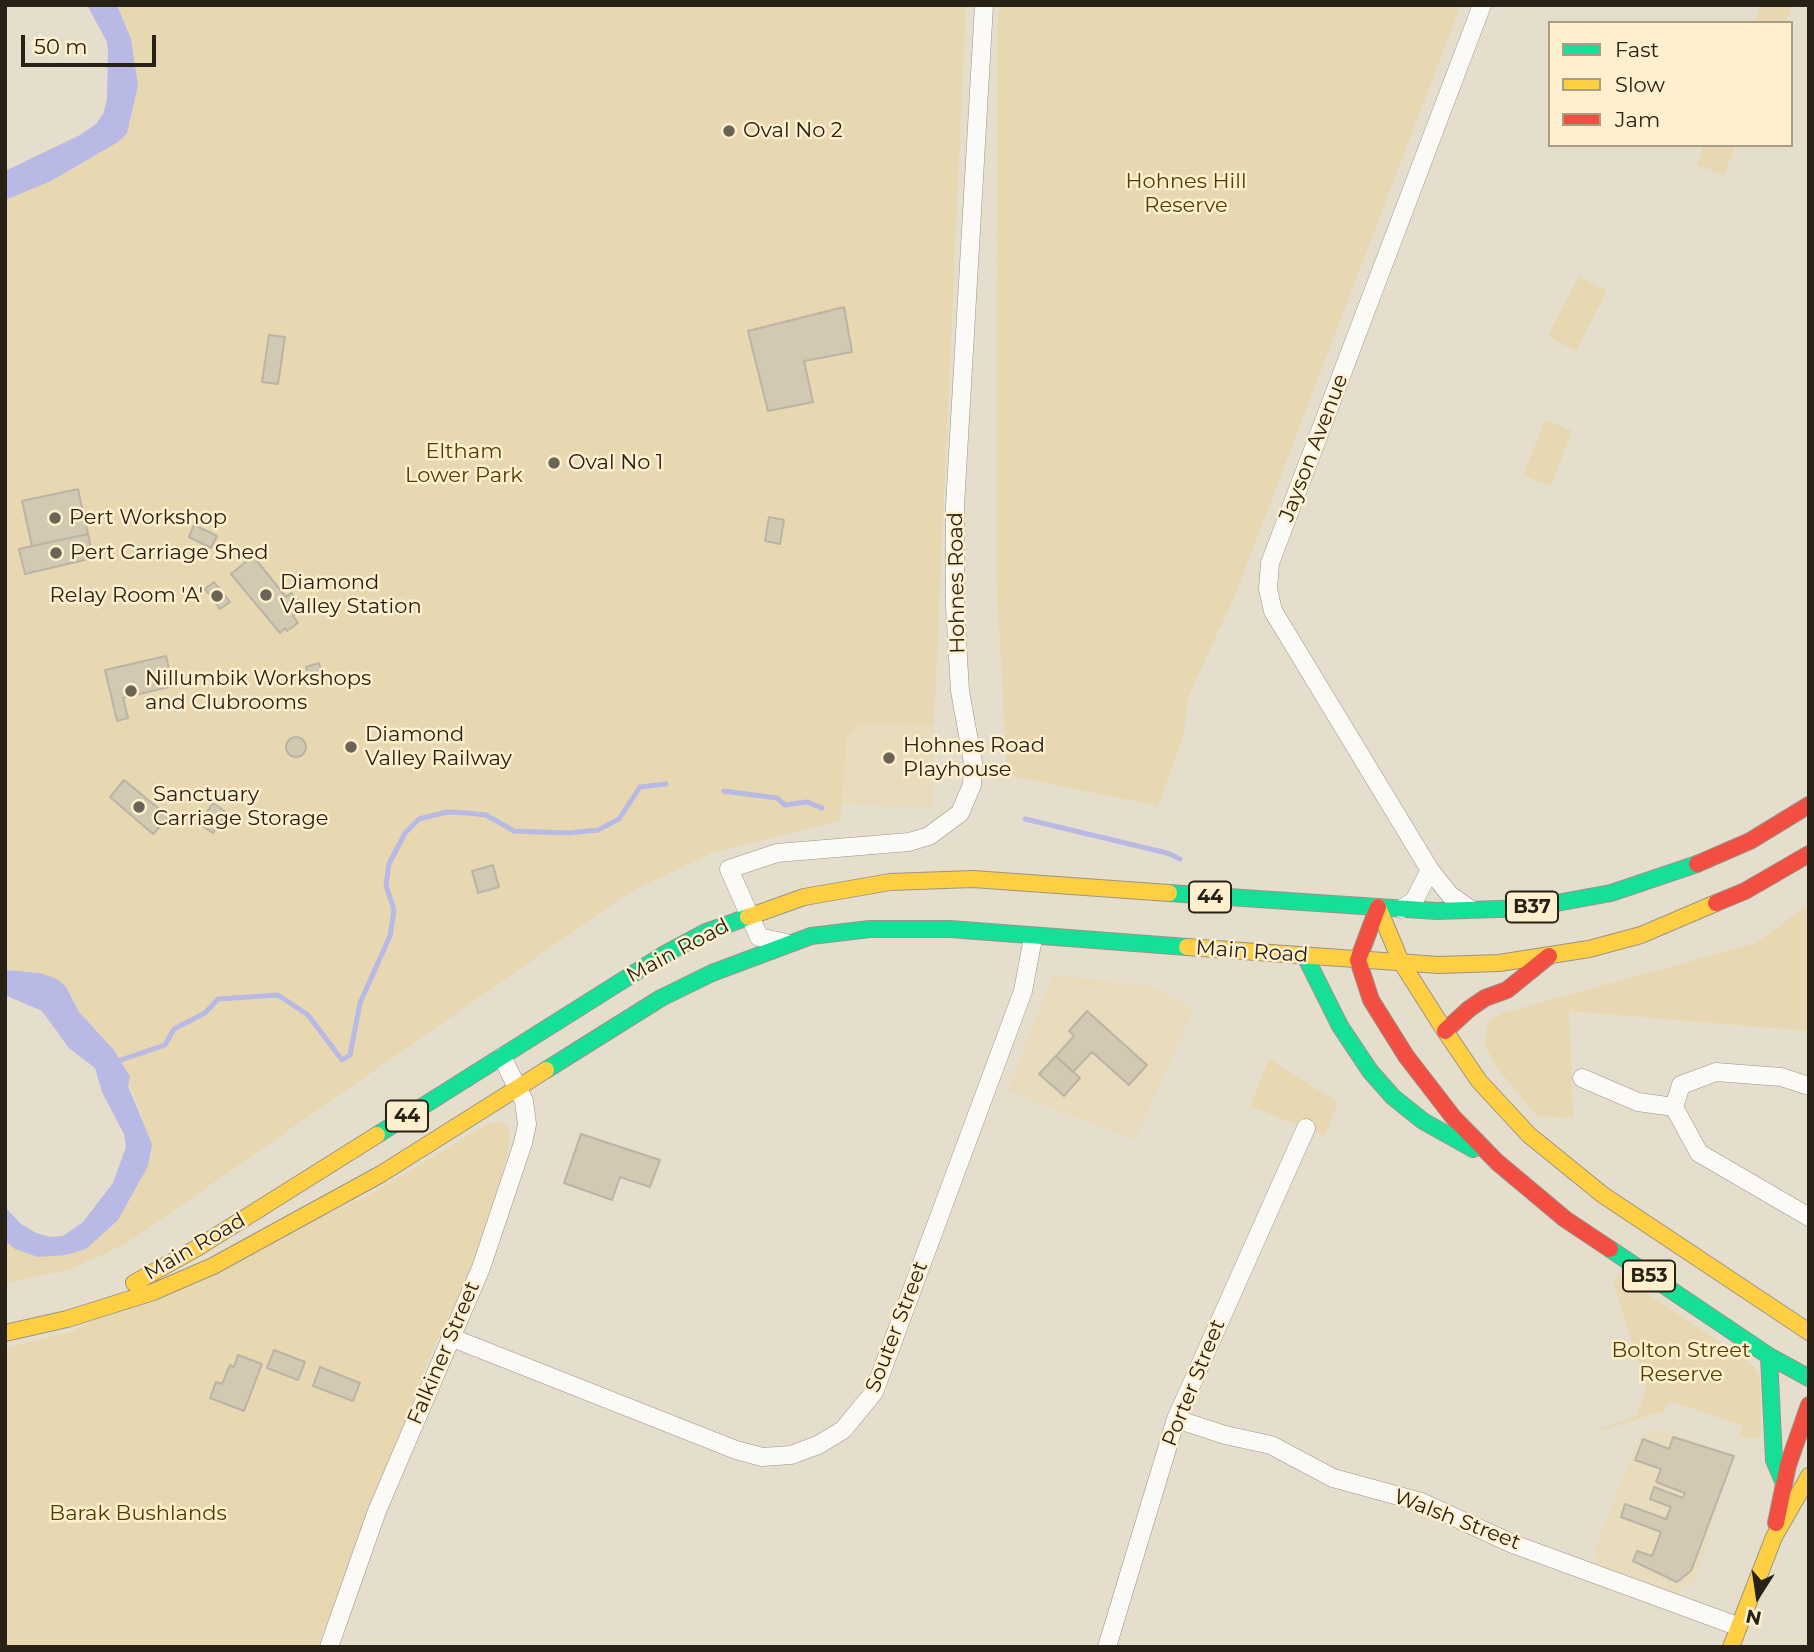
<!DOCTYPE html>
<html>
<head>
<meta charset="utf-8">
<style>
  body { margin:0 }
  #map { position:relative; width:1814px; height:1652px; overflow:hidden; background:#e6decc; font-family:Montserrat,sans-serif }
  canvas { display:block }
  .frame { position:absolute; inset:0; border:7px solid #282216; pointer-events:none }
  .legend { position:absolute; left:1548px; top:21px; width:245px; height:126px; box-sizing:border-box; background:#fef0ce; border:2px solid #a89e84; margin:0; padding:9px 12px; list-style:none; font-size:21px; color:#282216 }
  .legend li { display:flex; align-items:center; gap:14px; height:35px }
  .legend b { width:35px; border:2px solid #a89e84 }
  .north { position:absolute; left:1723px; top:1561px; width:70px; height:70px; -webkit-text-stroke:5px #fef0ce; paint-order:stroke; rotate:192deg; font-size:19px; font-weight:700; line-height:28px; text-align:center; color:#282216 }
  .north::after { content:''; display:block; margin:auto; width:24px; height:32px; background:#282216; clip-path:polygon(50% 0,100% 100%,50% 72%,0 100%) }
  .scale { position:absolute; left:21px; top:35px; width:135px; height:32px; box-sizing:border-box; border:4px solid #282216; border-top:0; padding-left:9px; font-size:21px; line-height:24px; white-space:nowrap; color:#282216; -webkit-text-stroke:5px #fef0ce; paint-order:stroke }
</style>
</head>
<body>
<div id="map">
<canvas width="1814" height="1652"></canvas>
<div class="frame"></div>
<ul class="legend">
<li><b style="height:9px;background:#16e098"></b>Fast</li>
<li><b style="height:9px;background:#ffcf43"></b>Slow</li>
<li><b style="height:9px;background:#f24e42"></b>Jam</li>
</ul>
<div class="north">N</div>
<div class="scale">50 m</div>
</div>
<script>
const ctx = document.querySelector('canvas').getContext('2d');
ctx.lineJoin = 'round';
function fill(path, color) { ctx.fillStyle = color; ctx.fill(path, 'evenodd'); }
const shape = rows => new Path2D(rows.map(r => 'M' + r).join(''));
function stroke(path, color, width, dash) { ctx.strokeStyle = color; ctx.lineWidth = width; ctx.lineCap = dash ? 'butt' : 'round'; ctx.setLineDash(dash || []); ctx.stroke(path); }
function label(font, color, halo, rows, align = 'center') {
  ctx.font = font + ' Montserrat,sans-serif'; ctx.lineWidth = 5; ctx.setLineDash([]); ctx.textBaseline = 'middle'; ctx.strokeStyle = halo; ctx.fillStyle = color; for (const [text, x, y, turn = 0] of rows) {
    ctx.save(); ctx.translate(x, y); ctx.rotate((+turn || 0) * Math.PI / 180); ctx.textAlign = isNaN(turn) ? turn : align; if (halo) ctx.strokeText(text, 0, 0); ctx.fillText(text, 0, 0); ctx.restore();
  }
}
const built = shape([
  [859,724,934,724,933,809,841,803,847,736],
  [1053,975,1151,986,1194,1009,1135,1140,1008,1091],
  [1661,1429,1732,1456,1697,1576,1676,1594,1599,1566,1594,1551,1639,1438]
]);
const green = shape([
  [117,5,966,5,934,724,859,724,847,736,840,821,711,853,627,894,126,1244,68,1270,5,1283,5,1241,15,1249,38,1257,140,1179,152,1155,140,1110,114,1050,79,1012,66,987,40,973,5,970,5,200,50,181,131,121,131,39],
  [1000,5,1461,5,1236,593,1188,698,1183,737,1158,806,1007,775,996,573,997,34],
  [1761,5,1793,5,1786,23,1754,23],
  [1704,145,1736,145,1724,175,1697,165],
  [1579,276,1607,291,1576,351,1548,336],
  [1545,420,1572,431,1551,486,1523,475],
  [1809,904,1809,1031,1569,1011,1573,1118,1537,1116,1497,1068,1485,1045,1487,1026,1493,1018,1503,1013,1756,943],
  [1269,1059,1338,1102,1325,1136,1250,1106],
  [501,1122,509,1128,510,1141,495,1205,468,1275,427,1363,318,1647,5,1647,5,1348,67,1333,371,1194,489,1123],
  [1617,1274,1740,1355,1755,1369,1760,1377,1761,1434,1757,1438,1739,1437,1743,1426,1670,1401,1664,1411,1587,1435,1637,1415,1646,1389,1613,1281]
]);
const water = shape([
  [87,5,117,5,131,39,138,85,127,133,118,142,51,181,5,200,5,171,80,135,96,124,103,114,107,100,108,52,107,42],
  [5,970,40,973,57,979,66,987,79,1012,114,1050,130,1077,128,1086,152,1144,148,1166,118,1220,86,1249,66,1255,38,1257,15,1249,5,1241,5,1207,21,1224,36,1233,50,1237,63,1236,83,1222,113,1183,126,1147,124,1134,102,1092,95,1068,69,1048,42,1011,5,995]
]);
const stream = shape([
  [724,791,777,798,785,805,807,802,822,808],
  [1025,819,1167,853,1180,859],
  [115,1062,165,1045,174,1029,205,1013,218,999,278,995,308,1015,342,1060,350,1055,360,1003,390,936,394,910,386,885,389,864,405,833,419,819,447,812,467,813,486,815,514,831,568,833,598,830,619,819,640,787,666,784]
]);
const building = shape([
  [844,307,852,352,804,361,813,402,768,411,748,331,844,307],
  [269,335,285,337,278,384,262,382,269,335],
  [78,489,88,534,32,546,22,501,78,489],
  [769,517,784,520,780,544,765,541,769,517],
  [194,525,217,536,211,548,189,537,194,525],
  [88,534,93,558,25,574,19,549,88,534],
  [253,556,286,597,291,593,304,607,293,616,298,623,287,631,285,628,280,633,231,574,253,556],
  [214,582,230,602,220,609,205,589,214,582],
  [166,656,173,686,123,698,128,718,117,721,105,670,166,656],
  [319,663,322,672,309,677,306,667,319,663],
  '286 747a10 10 0 1 1 20 0a10 10 0 1 1-20 0Z',
  [124,780,169,817,153,834,110,797,124,780],
  [213,803,227,813,213,833,199,824,213,803],
  [493,865,499,887,478,893,472,871,493,865],
  [1087,1011,1147,1065,1129,1085,1092,1052,1073,1072,1056,1056,1074,1036,1069,1031,1087,1011],
  [1056,1056,1080,1078,1064,1096,1039,1074,1056,1056],
  [581,1134,660,1160,650,1187,620,1177,612,1200,564,1183,581,1134],
  [274,1350,305,1362,298,1380,267,1368,274,1350],
  [238,1355,262,1364,244,1411,210,1398,216,1382,222,1384,230,1365,234,1367,238,1355],
  [320,1367,360,1383,353,1401,313,1386,320,1367],
  [1673,1437,1734,1456,1691,1571,1677,1582,1633,1561,1637,1551,1652,1556,1661,1532,1621,1517,1625,1504,1666,1519,1671,1507,1650,1499,1654,1487,1683,1498,1685,1493,1656,1482,1661,1469,1635,1460,1643,1439,1669,1449,1673,1437]
]);
const street = shape([
  [1401,909,1414,901,1430,870],
  [1470,909,1450,895,1430,870,1273,611,1268,589,1270,563,1482,5],
  [786,943,759,937,729,869,777,853,909,842,929,836,960,813,972,785,973,763,960,691,955,606,955,506,984,5],
  [1582,1078,1638,1102,1674,1107],
  [1809,1086,1781,1077,1716,1072,1681,1085,1674,1107,1699,1153,1809,1217],
  [450,1337,736,1450,762,1457,791,1455,818,1445,843,1430,874,1392,1023,991,1033,938],
  [1176,1419,1225,1435,1271,1445,1333,1478,1421,1502,1513,1544,1737,1626],
  [329,1647,377,1511,481,1268,523,1143,527,1124,524,1101,502,1057],
  [1107,1647,1176,1419,1306,1128]
]);
const fast = shape([
  [1169,893,1437,911,1529,908,1611,893,1697,864],
  [1305,956,1340,1026,1370,1071,1393,1097,1423,1121,1473,1149],
  [546,1070,661,998,712,973,811,936,870,929,950,929,1187,947],
  [377,1135,663,955,706,932,748,917],
  [1610,1249,1769,1356,1809,1378],
  [1769,1356,1774,1460,1783,1481]
]);
const slow = shape([
  [1378,907,1401,962,1445,1031,1479,1081,1529,1135,1603,1195,1809,1332],
  [748,917,804,897,890,882,973,879,1169,893],
  [1187,947,1439,965,1499,963,1589,949,1641,935,1716,903],
  [134,1283,197,1248,377,1135],
  [5,1333,67,1319,153,1292,213,1266,381,1174,546,1070],
  [1731,1647,1774,1537,1809,1476]
]);
const jam = shape([
  [1697,864,1750,841,1809,805],
  [1716,903,1745,891,1809,854],
  [1378,907,1358,960,1371,1000,1406,1056,1453,1117,1497,1162,1565,1219,1610,1249],
  [1445,1031,1469,1009,1485,998,1507,990,1549,956],
  [1776,1523,1788,1465,1809,1405]
]);
const markers = [
  [729,131,7,"#6a6456"],
  [554,463,7,"#6a6456"],
  [55,518,7,"#6a6456"],
  [56,553,7,"#6a6456"],
  [266,595,7,"#6a6456"],
  [217,596,7,"#6a6456"],
  [131,691,7,"#6a6456"],
  [351,747,7,"#6a6456"],
  [889,758,7,"#6a6456"],
  [139,807,7,"#6a6456"]
];
const shields = [
  [1210,897,42],
  [1532,907,52],
  [407,1116,42],
  [1649,1276,52]
];
const shieldNames = [
  ["44",1210,897],
  ["B37",1532,907],
  ["44",407,1116],
  ["B53",1649,1276]
];
const poiNames = [
  ["Oval No 2",743,131],
  ["Oval No 1",568,463],
  ["Pert Workshop",69,518],
  ["Pert Carriage Shed",70,553],
  ["Diamond",280,583],
  ["Valley Station",280,607],
  ["Relay Room 'A'",203,596,"right"],
  ["Nillumbik Workshops",145,679],
  ["and Clubrooms",145,703],
  ["Diamond",365,735],
  ["Valley Railway",365,759],
  ["Hohnes Road",903,746],
  ["Playhouse",903,770],
  ["Sanctuary",153,795],
  ["Carriage Storage",153,819]
];
const parkNames = [
  ["Hohnes Hill",1186,182],
  ["Reserve",1186,206],
  ["Eltham",464,452],
  ["Lower Park",464,476],
  ["Bolton Street",1681,1351],
  ["Reserve",1681,1375],
  ["Barak Bushlands",138,1514]
];
const streetNames = [
  ["Jayson Avenue",1314,448,-69],
  ["Hohnes Road",957,583,-91],
  ["Main Road",678,951,-28],
  ["Main Road",1252,952,4],
  ["Main Road",195,1247,-30],
  ["Souter Street",897,1327,-69],
  ["Falkiner Street",444,1353,-67],
  ["Porter Street",1194,1383,-68],
  ["Walsh Street",1457,1520,21]
];
fill(built, '#e9dcbd');
fill(green, '#e8d8b2');
fill(water, '#b8b9e4');
stroke(stream, '#b8b9e4', 5);
fill(building, '#d2c9b2');
stroke(building, '#bbb4a6', 2);
stroke(street, '#9a9487', 19);
stroke(fast, '#9a9487', 18);
stroke(slow, '#9a9487', 18);
stroke(jam, '#9a9487', 18);
stroke(street, '#fbfaf7', 18);
stroke(fast, '#16e098', 16);
stroke(slow, '#ffcf43', 16);
stroke(jam, '#f24e42', 16);
for (const [x, y, r, color] of markers) { const dot = new Path2D(); dot.arc(x, y, r, 0, 2 * Math.PI); ctx.fillStyle = color; ctx.fill(dot); stroke(dot, '#fef0ce', 2.5); }
for (const [x, y, w] of shields) { const box = new Path2D(); box.roundRect(x - w / 2, y - 15.5, w, 31, 5); ctx.fillStyle = '#fef0ce'; ctx.fill(box); stroke(box, '#282216', 2); }
label('bold 19px', '#282216', null, shieldNames);
label('21px', '#282216', '#fef0ce', poiNames, 'left');
label('21px', '#533e00', '#fef0ce', parkNames);
label('21px', '#282216', '#fef0ce', streetNames);
</script>
</body>
</html>
